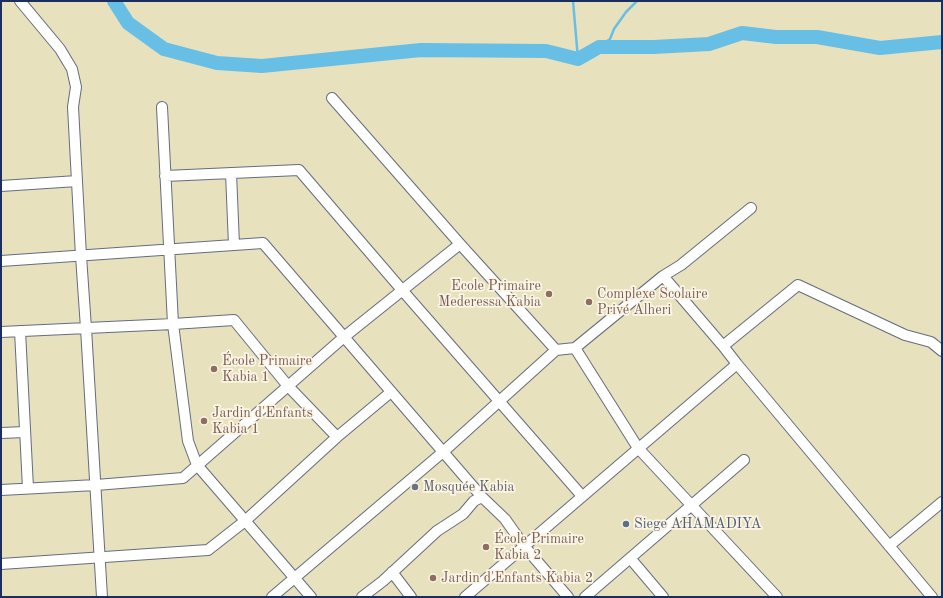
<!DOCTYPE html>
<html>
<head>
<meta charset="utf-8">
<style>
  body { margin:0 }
  #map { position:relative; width:943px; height:598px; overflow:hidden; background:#e8e1bd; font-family:"Old Standard TT",serif }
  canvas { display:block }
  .frame { position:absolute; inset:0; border:2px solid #1b2f5e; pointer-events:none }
</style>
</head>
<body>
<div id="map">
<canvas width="943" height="598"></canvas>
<div class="frame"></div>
</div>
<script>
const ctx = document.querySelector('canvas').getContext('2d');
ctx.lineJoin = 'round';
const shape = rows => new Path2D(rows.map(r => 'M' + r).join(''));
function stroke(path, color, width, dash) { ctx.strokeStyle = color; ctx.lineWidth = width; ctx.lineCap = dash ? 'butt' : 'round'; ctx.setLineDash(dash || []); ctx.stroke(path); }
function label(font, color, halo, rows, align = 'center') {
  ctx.font = font + ' "Old Standard TT",serif'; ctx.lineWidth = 3.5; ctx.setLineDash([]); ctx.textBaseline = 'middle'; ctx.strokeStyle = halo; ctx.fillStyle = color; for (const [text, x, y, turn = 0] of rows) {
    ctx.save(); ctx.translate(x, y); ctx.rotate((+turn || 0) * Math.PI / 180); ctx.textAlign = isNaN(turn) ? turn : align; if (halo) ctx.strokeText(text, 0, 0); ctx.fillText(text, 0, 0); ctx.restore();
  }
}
const stream = shape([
  [573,1,578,59],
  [599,47,610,39,614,29,626,12,637,1]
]);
const river = shape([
  [114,1,128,23,164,49,217,63,262,66,421,50,546,51,578,59,599,47,654,47,709,44,742,33,776,37,817,37,880,48,942,42]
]);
const minor = shape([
  [20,1,60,49,72,69,76,87,73,107,81,256,86,328,102,597],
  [332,98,460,244,556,350],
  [162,107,173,324,188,441,197,465,311,597],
  [231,173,234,245],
  [165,176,299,170,402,290,582,496],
  [1,186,77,181],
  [1,261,263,243,482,497,505,519,524,546,568,597],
  [663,276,723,346,737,364,932,597],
  [20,331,28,488],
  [1,332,173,324,234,320,288,386,337,437],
  [723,346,798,285,905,335,931,342,942,351],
  [575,348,638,448,777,597],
  [1,433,25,432],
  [1,490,96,485,183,478,344,337,460,244],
  [889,546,942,502],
  [630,558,663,597],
  [1,564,208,550,245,521,337,437,391,392],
  [392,572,411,597],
  [272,597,443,452,556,350,575,348,663,276,681,265,751,208],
  [362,597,383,581,437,531,463,514,474,501,482,497],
  [465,597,737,364],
  [585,597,744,460]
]);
const markers = [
  [549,294,4,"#8d6e63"],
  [589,302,4,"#8d6e63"],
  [214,369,4,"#8d6e63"],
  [204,421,4,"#8d6e63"],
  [415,487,4,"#6b7280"],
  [626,524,4,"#5c6f8a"],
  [486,547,4,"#8d6e63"],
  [433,578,4,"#8d6e63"]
];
const educationNames = [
  ["Ecole Primaire",541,286,"right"],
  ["Mederessa Kabia",541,302,"right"],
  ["Complexe Scolaire",597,294],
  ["Privé Alheri",597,310],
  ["École Primaire",222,361],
  ["Kabia 1",222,377],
  ["Jardin d'Enfants",212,413],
  ["Kabia 1",212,429],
  ["École Primaire",494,539],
  ["Kabia 2",494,555],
  ["Jardin d'Enfants Kabia 2",441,578]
];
const worshipNames = [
  ["Mosquée Kabia",423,487]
];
const serviceNames = [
  ["Siege AHAMADIYA",634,524]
];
stroke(stream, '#68bfe5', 2.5);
stroke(river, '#68bfe5', 14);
stroke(minor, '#636d7f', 12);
stroke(minor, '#fff', 10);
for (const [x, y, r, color] of markers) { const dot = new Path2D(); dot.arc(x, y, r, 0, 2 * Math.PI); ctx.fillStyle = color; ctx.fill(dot); stroke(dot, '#fcf5e5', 1.5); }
label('14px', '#785e54', '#fcf5e5', educationNames, 'left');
label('14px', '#5b616d', '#fcf5e5', worshipNames, 'left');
label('14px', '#4e5e75', '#fcf5e5', serviceNames, 'left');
</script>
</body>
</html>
